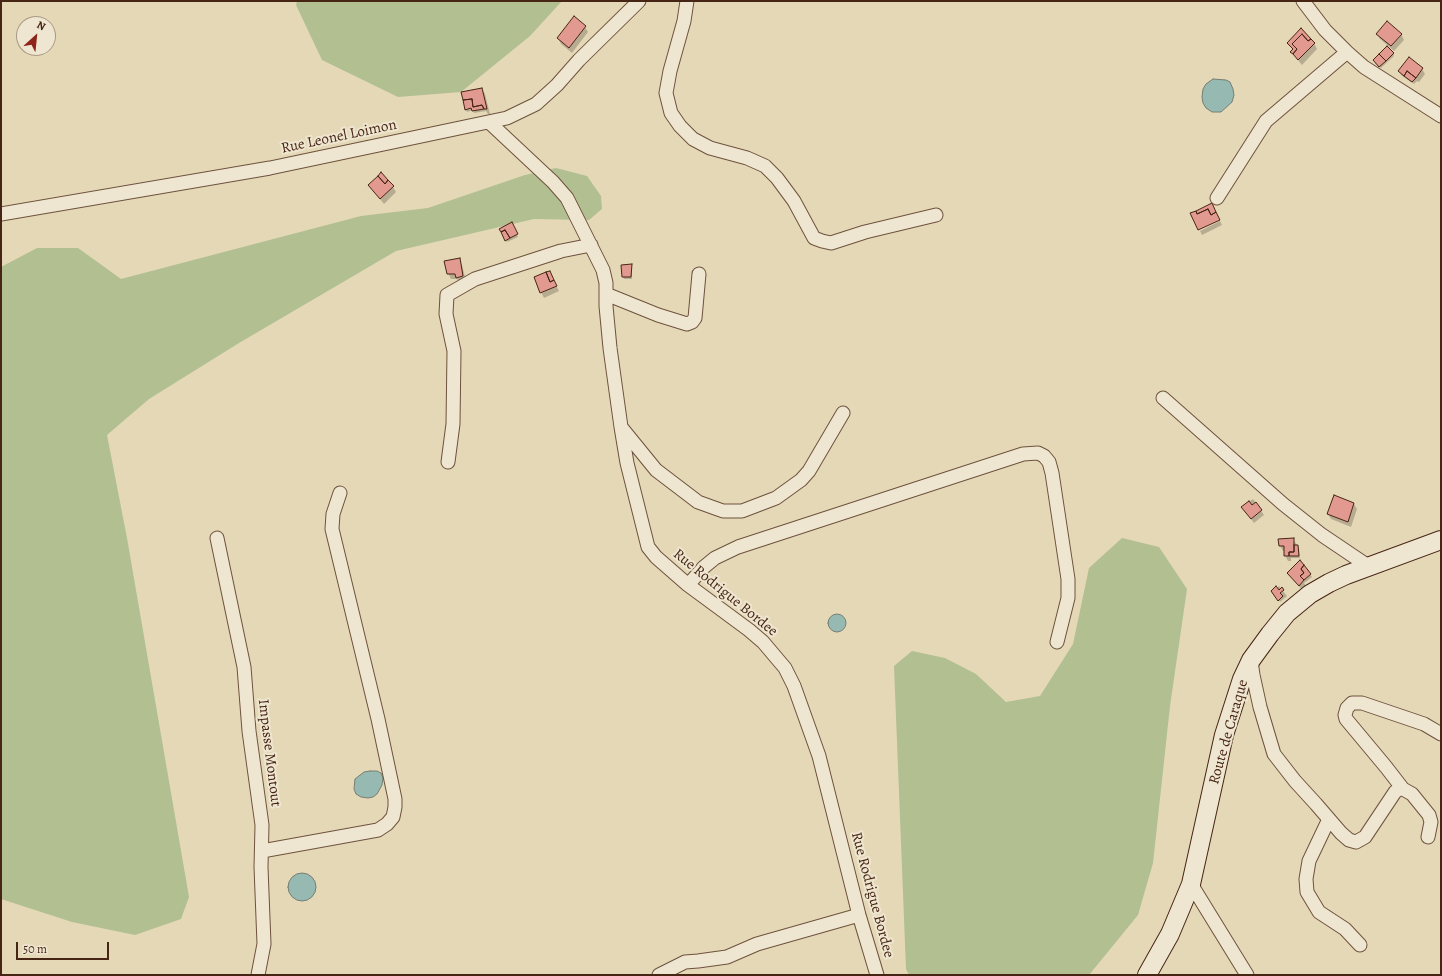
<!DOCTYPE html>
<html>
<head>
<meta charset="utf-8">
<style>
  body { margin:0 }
  #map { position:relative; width:1442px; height:976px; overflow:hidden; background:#e5d8b7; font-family:Alegreya,serif }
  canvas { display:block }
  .frame { position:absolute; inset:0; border:2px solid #472514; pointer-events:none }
  .north { position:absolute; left:16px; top:16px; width:40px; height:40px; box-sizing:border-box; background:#eee6d0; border:1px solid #ab9985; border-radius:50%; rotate:27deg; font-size:11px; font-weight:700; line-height:16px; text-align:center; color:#472514 }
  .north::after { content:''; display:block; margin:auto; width:14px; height:18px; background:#8f2418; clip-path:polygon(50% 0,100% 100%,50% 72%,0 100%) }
  .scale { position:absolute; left:16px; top:942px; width:93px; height:18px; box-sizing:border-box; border:2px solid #472514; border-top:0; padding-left:5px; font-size:12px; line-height:14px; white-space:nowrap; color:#472514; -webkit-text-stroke:3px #eee6d0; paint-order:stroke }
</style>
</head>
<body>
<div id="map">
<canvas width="1442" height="976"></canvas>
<div class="frame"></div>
<div class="north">N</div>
<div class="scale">50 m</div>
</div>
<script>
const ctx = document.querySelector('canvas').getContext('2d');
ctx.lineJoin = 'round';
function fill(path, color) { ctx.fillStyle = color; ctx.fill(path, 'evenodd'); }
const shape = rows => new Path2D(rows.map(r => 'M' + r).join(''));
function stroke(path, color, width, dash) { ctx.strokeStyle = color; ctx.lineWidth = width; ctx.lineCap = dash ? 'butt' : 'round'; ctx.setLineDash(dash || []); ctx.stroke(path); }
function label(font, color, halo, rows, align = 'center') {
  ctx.font = font + ' Alegreya,serif'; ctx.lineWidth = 4; ctx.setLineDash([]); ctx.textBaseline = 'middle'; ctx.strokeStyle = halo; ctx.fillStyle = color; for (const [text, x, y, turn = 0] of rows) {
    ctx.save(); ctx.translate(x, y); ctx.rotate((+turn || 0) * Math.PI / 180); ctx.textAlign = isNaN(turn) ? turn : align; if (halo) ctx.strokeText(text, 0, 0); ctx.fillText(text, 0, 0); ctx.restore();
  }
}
const green = shape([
  [297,1,562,1,530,36,461,92,398,97,322,60,296,5],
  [556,168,587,176,601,196,602,209,589,220,534,219,396,251,239,343,149,399,107,435,127,538,189,897,181,919,135,935,72,922,1,899,1,267,37,248,78,248,121,279,361,216,428,208,525,175],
  [1122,538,1159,547,1187,589,1170,706,1153,863,1138,915,1089,975,909,975,906,969,894,666,912,651,945,658,976,674,1006,702,1040,696,1073,644,1089,568]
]);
const water = shape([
  [1213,79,1226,80,1230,82,1233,89,1234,95,1232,102,1221,112,1212,112,1206,108,1203,103,1202,97,1203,89,1206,84,1213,79],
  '828 623a9 9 0 1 1 18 0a9 9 0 1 1-18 0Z',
  [370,771,377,771,381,773,383,778,382,785,377,794,373,797,368,798,361,797,356,794,354,789,355,779,364,772,370,771],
  '288 887a14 14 0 1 1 28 0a14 14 0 1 1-28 0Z'
]);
const shadow = shape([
  [585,27,588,32,572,53,561,44,558,38],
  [1377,34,1401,34,1404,40,1394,51,1380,39],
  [1288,43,1314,43,1317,49,1302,65,1293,54,1291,52,1293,50],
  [1393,53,1394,56,1381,68,1375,63],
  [1422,69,1425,74,1419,82,1417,81,1414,84,1402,76,1399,71],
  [482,89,485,94,490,114,488,114,486,111,474,113,473,110,467,112,466,110],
  [381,174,393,187,396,192,384,204,369,185],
  [1220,221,1222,225,1202,235,1200,231],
  [511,224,518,237,507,242,501,229],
  [459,259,462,265,466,281,460,283,457,279,451,279,448,273],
  [631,265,632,267,632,279,624,279,623,276],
  [549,272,559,291,544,298,541,292],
  [1334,496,1354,504,1357,509,1351,527,1331,519,1328,514],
  [1253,499,1264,515,1254,523,1242,507],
  [1293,539,1299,548,1300,558,1291,558,1291,561,1288,561,1285,555,1285,551,1283,551,1280,546],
  [1288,573,1310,574,1312,577,1304,583,1306,586,1302,590],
  [1279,586,1287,596,1280,602,1272,592]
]);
const building = shape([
  [574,16,586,26,569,48,557,38,574,16],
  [1387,21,1402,34,1391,46,1376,34,1387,21],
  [1301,28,1311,39,1308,41,1302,34,1292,44,1297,49,1293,54,1290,52,1293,49,1287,43,1301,28],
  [1302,34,1308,41,1311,39,1315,43,1298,60,1293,54,1297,49,1292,44,1302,34],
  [1387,46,1394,53,1386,61,1379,54,1387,46],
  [1379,54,1386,61,1379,67,1373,60,1379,54],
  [1409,57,1423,68,1416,78,1407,71,1404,76,1398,71,1409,57],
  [1407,71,1416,78,1412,82,1404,76,1407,71],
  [482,88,487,109,484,109,482,105,473,107,472,99,463,100,461,92,482,88],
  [472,99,473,107,482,105,484,109,472,111,471,108,465,110,463,100,472,99],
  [381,172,388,180,385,184,378,176,381,172],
  [378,176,385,184,388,180,394,186,380,199,368,185,378,176],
  [1212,203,1216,212,1211,215,1208,209,1197,214,1196,211,1212,203],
  [1208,209,1211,215,1216,212,1220,220,1198,230,1190,213,1196,211,1197,214,1208,209],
  [512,222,518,234,510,238,505,230,501,232,499,229,512,222],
  [505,230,510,238,505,241,501,232,505,230],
  [460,258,463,276,456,278,455,274,447,274,444,261,460,258],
  [632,264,631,277,622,277,621,265,632,264],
  [550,271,554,280,550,282,546,272,550,271],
  [546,272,550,282,554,280,557,286,540,293,534,277,546,272],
  [1334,495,1354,503,1348,522,1327,514,1334,495],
  [1249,501,1252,505,1256,502,1262,510,1251,519,1241,507,1249,501],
  [1294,538,1294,552,1289,552,1289,556,1284,556,1284,546,1279,546,1278,539,1294,538],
  [1294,545,1298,545,1299,556,1289,556,1289,552,1294,552,1294,545],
  [1300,560,1304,565,1301,569,1304,573,1300,576,1304,580,1299,586,1287,573,1300,560],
  [1304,565,1311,574,1304,580,1300,576,1304,573,1301,569,1304,565],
  [1276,586,1279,590,1282,587,1284,590,1280,593,1283,596,1278,601,1271,591,1276,586]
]);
const street = shape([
  [687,1,684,21,670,71,666,93,671,113,680,126,693,139,710,148,747,158,765,166,777,178,794,201,814,238,822,241,831,243,865,232,936,215],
  [1303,1,1325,30,1347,52,1364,67,1441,116],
  [490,123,553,182,567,198,603,270,606,283,606,306,610,348,621,427,627,463,648,547,656,557,688,585,749,630,763,642,785,668,794,686,819,756,859,915,877,975],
  [1217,198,1266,121,1347,52],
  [1,214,270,168,507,118,536,104,557,85,579,60,639,1],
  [606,294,658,315,687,324,692,322,695,318,699,274],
  [1163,398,1283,504,1322,535,1368,566],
  [621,427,656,470,698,502,723,511,742,511,776,498,801,480,809,471,843,413],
  [448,462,453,424,454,351,446,314,447,295,475,279,561,251,591,245],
  [217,538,244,667,249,731,262,825,261,867,264,944,258,975],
  [688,585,704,567,715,558,738,547,1023,454,1038,453,1044,456,1049,462,1052,473,1068,579,1068,598,1057,642],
  [1251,660,1253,675,1260,707,1274,754,1295,781,1316,804,1341,833,1349,840,1356,842,1365,837,1395,792,1399,789,1403,789,1412,794,1429,815,1431,822,1428,837],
  [1403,789,1386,767,1346,719,1345,715,1347,708,1352,703,1362,703,1424,724,1441,734],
  [1329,819,1309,861,1306,879,1307,892,1319,912,1345,929,1360,945],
  [262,851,378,830,387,824,393,817,395,807,395,799,378,719,332,529,333,514,340,493],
  [1191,884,1247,975],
  [659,975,685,962,698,961,727,957,757,944,859,915]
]);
const secondary = shape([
  [1147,975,1170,934,1191,884,1224,735,1242,679,1251,660,1270,634,1287,613,1310,594,1329,583,1346,575,1441,540]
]);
const streetNames = [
  ["Rue Leonel Loimon",339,137,-12],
  ["Rue Rodrigue Bordee",725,593,39],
  ["Route de Caraque",1229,732,-74],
  ["Impasse Montout",269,753,83],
  ["Rue Rodrigue Bordee",872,895,75]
];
fill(green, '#b1bf91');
fill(water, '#96b9b2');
stroke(water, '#767e73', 1);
fill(shadow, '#0003');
fill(building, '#e19990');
stroke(building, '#472514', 1);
stroke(street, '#6e523d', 15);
stroke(secondary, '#472514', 20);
stroke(street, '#eee6d0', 13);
stroke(secondary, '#eee6d0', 18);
label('15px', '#472514', '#eee6d0', streetNames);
</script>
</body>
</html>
